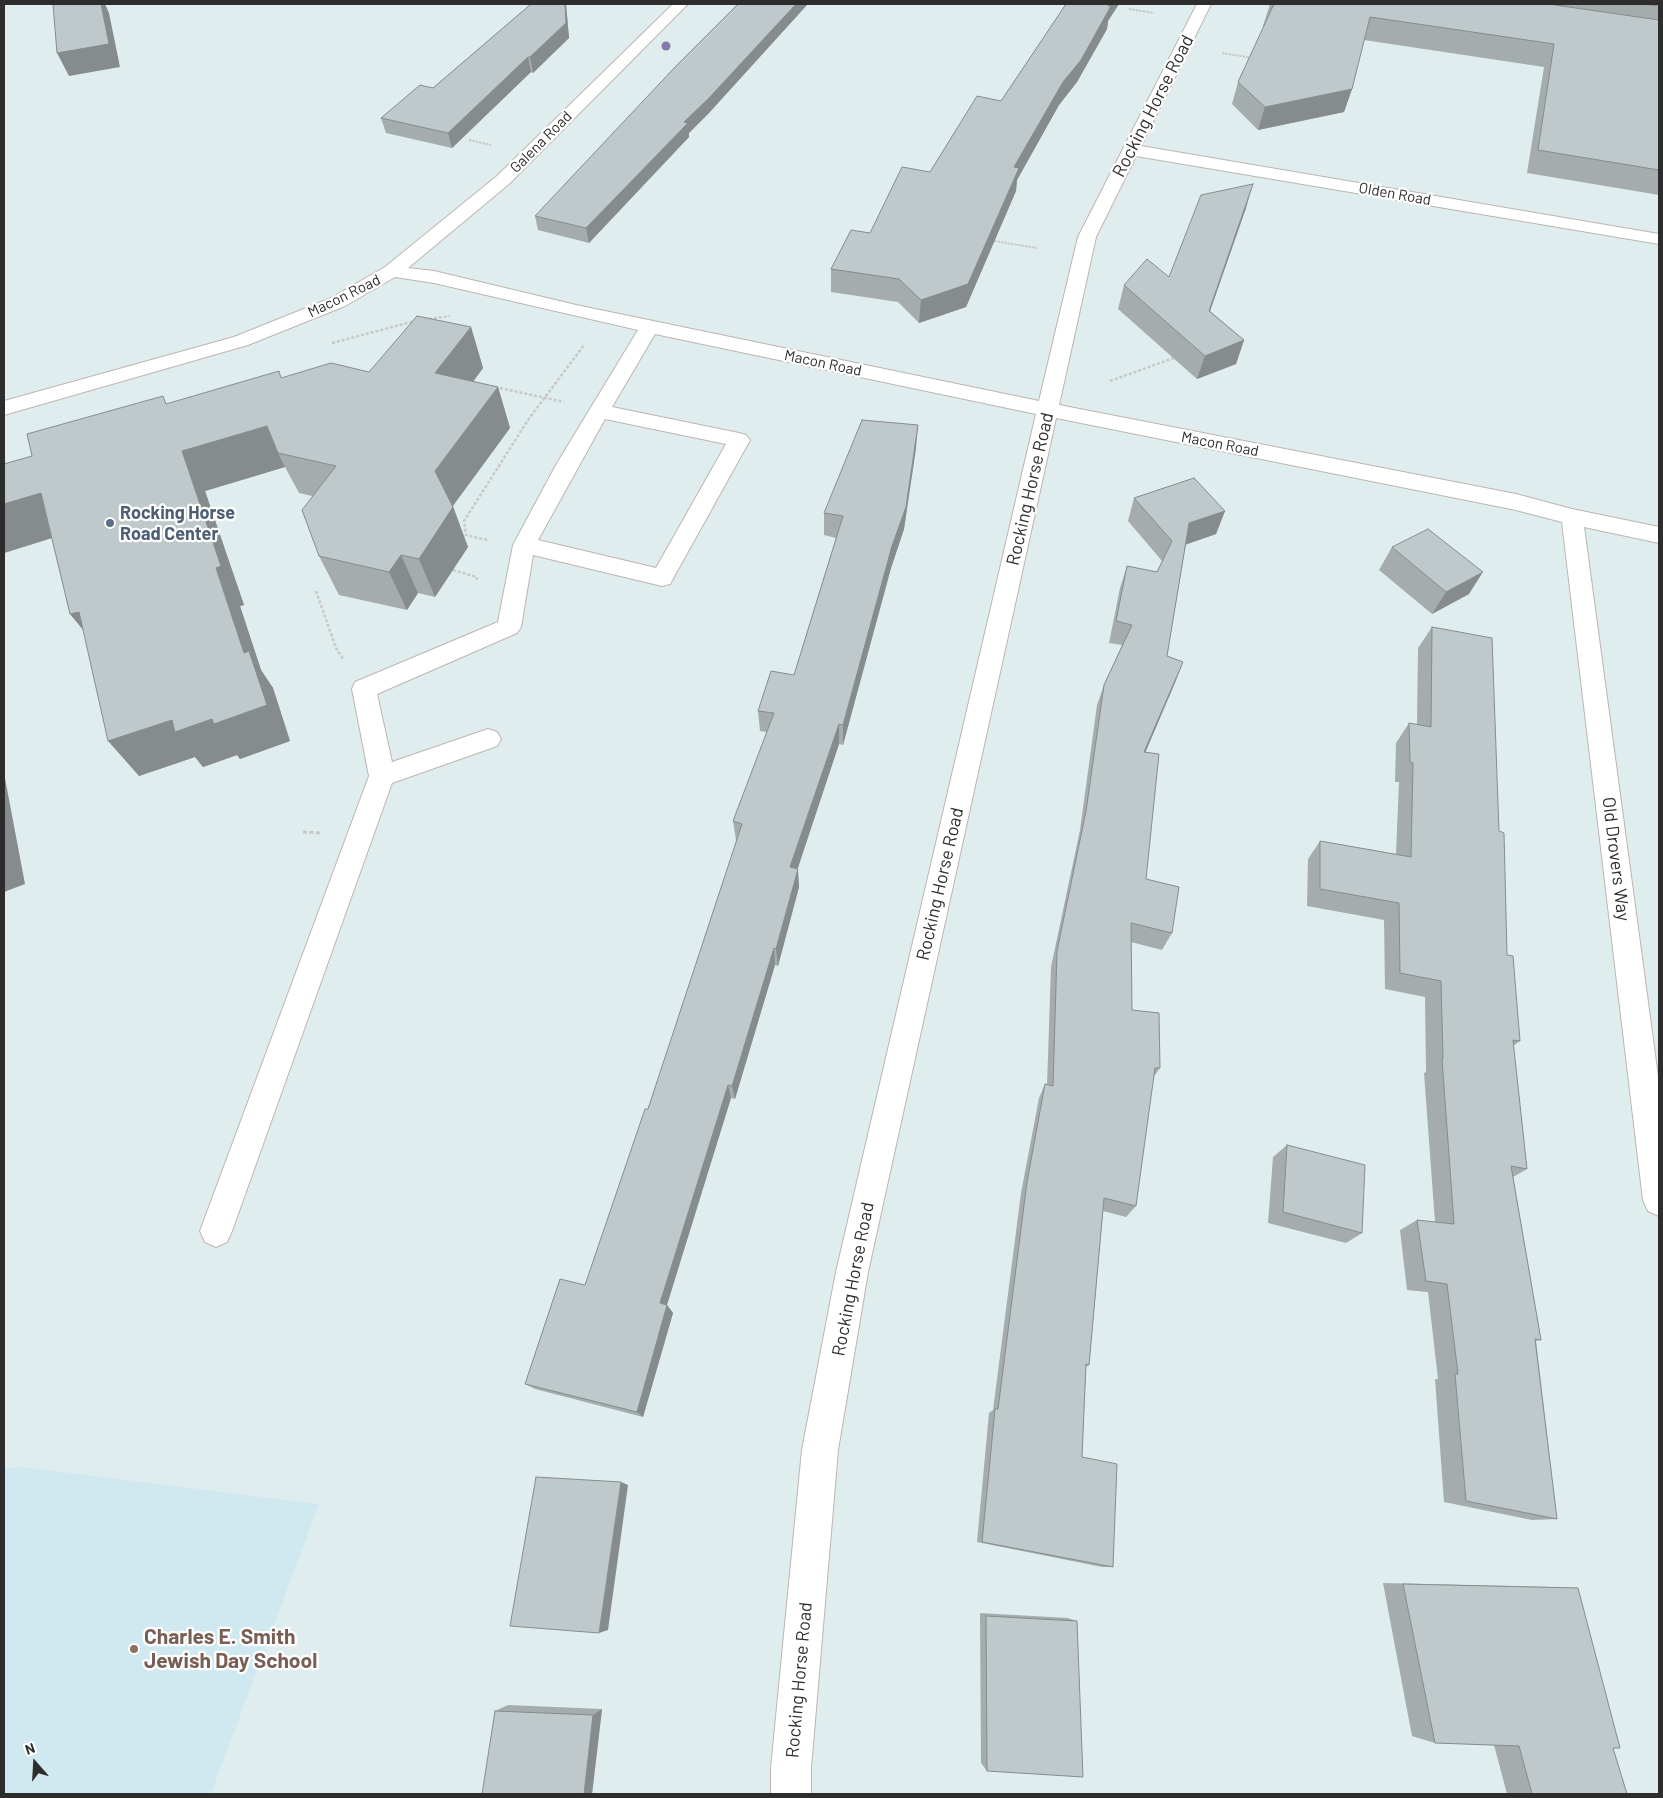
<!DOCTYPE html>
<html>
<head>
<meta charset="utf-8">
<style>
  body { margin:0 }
  #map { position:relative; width:1663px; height:1798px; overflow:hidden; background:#e0edef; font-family:Barlow,sans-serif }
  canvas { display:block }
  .frame { position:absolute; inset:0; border:5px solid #2d2d2d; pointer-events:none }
  .north { position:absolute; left:10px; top:1738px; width:50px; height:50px; -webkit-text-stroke:4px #fff; paint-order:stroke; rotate:341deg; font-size:14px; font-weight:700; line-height:20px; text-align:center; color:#2d2d2d }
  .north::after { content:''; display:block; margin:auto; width:18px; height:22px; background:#2d2d2d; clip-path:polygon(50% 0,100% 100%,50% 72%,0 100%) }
</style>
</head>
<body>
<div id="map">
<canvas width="1663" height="1798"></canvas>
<div class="frame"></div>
<div class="north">N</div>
</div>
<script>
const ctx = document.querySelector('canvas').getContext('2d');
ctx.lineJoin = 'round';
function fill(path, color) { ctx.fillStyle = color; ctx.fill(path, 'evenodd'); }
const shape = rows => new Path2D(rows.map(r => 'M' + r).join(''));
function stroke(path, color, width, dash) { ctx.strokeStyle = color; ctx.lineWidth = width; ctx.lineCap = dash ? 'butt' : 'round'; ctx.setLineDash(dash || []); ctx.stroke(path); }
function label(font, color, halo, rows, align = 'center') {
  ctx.font = font + ' Barlow,sans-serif'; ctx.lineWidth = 4.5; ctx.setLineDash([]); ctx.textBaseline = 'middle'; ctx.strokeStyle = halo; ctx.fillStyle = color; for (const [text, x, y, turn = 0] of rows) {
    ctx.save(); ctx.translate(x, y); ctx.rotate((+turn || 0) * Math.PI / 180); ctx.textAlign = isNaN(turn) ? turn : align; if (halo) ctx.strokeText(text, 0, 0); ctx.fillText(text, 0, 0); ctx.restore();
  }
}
const education = shape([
  [23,1467,319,1504,211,1794,4,1794,4,1468]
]);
const pathFar2 = shape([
  [1129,9,1154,13],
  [1222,53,1253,58],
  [469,140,491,145],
  [994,241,1037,248]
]);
const pathFar1 = shape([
  [429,319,450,316],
  [332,343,415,321],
  [1110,381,1174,358],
  [495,387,564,402],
  [487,540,466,535,464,521,528,420,584,345],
  [453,570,477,577,476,581],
  [316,591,336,648,344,660]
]);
const path = shape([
  [303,832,320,833]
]);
const minor = shape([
  [673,4,688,4,509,184,408,268,434,271,576,305,1039,401,1078,237,1197,4,1211,4,1141,146,1659,234,1659,244,1136,156,1096,237,1059,405,1516,494,1572,509,1659,527,1659,543,1584,527,1659,1084,1659,1216,1648,1211,1643,1200,1562,522,1516,510,1056,418,868,1272,838,1450,811,1768,811,1794,771,1794,771,1768,802,1450,836,1272,1036,414,655,334,612,407,739,433,746,435,750,440,670,584,662,586,533,555,521,627,517,633,377,694,392,762,488,729,497,732,501,739,497,746,392,783,232,1231,227,1242,216,1247,205,1242,200,1231,369,776,352,689,355,682,498,622,513,545,556,465,638,330,434,283,395,277,345,306,248,345,4,415,4,401,234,337,331,298,385,267,497,176,673,4],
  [605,419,726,444,656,568,538,540,605,419]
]);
const trees = [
  [666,46]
];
const wall = shape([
  [531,4,566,4,569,38,533,73,531,72,452,148,386,133,381,118,433,88],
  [1066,4,1119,4,1108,21,1107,29,1077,82,1059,105,1017,180,1016,191,966,307,919,323,898,302,831,292,831,269,870,233,930,172,1001,101],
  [1270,4,1659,4,1659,195,1527,173,1544,67,1364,40,1352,89,1344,112,1258,130,1232,104,1238,82,1264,26,1263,26],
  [710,112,689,133,689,137,589,243,538,230,535,216],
  [1246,208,1210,311,1244,340,1236,364,1197,379,1118,309,1124,285,1169,277],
  [471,327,483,368,473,382,498,387,510,428,453,506,468,547,435,597,418,593,407,610,339,595,319,556,312,496,299,493,285,467,205,491,244,605,240,606,261,670,273,688,290,741,240,759,237,755,203,767,195,757,139,776,83,629,70,614,52,538,4,553,4,464,32,456,168,404,282,378,369,372],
  [916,448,904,529,891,568,843,745,839,744,797,869,799,887,778,966,775,965,735,1099,731,1098,667,1305,673,1313,643,1417,535,1389,525,1384,585,1285,648,1109,737,841,736,840,733,821,767,732,760,731,758,711,794,675,836,538,824,535,824,513],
  [1134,498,1225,511,1216,534,1186,544,1167,656,1183,662,1145,752,1146,879,1172,933,1162,950,1131,942,1132,1010,1160,1068,1153,1078,1136,1206,1126,1217,1103,1211,1089,1365,1086,1367,1082,1457,1113,1567,1102,1567,977,1542,989,1413,993,1410,1021,1193,1039,1098,1045,1084,1047,1085,1051,967,1080,830,1097,705,1104,685,1122,645,1109,643,1120,588,1127,566,1157,572,1162,561,1128,521],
  [1392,547,1469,594,1432,614,1379,570],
  [1432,627,1499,831,1507,955,1520,1041,1513,1046,1527,1169,1513,1177,1541,1340,1536,1341,1557,1519,1532,1520,1444,1502,1435,1379,1438,1379,1428,1292,1407,1290,1400,1230,1417,1220,1435,1222,1424,1073,1426,1072,1425,997,1385,989,1384,920,1307,906,1308,859,1320,841,1396,854,1399,782,1395,782,1396,743,1409,723,1417,724,1418,648],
  [1287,1145,1362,1233,1346,1243,1268,1223,1273,1157],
  [1383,1583,1551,1587,1578,1588,1613,1748,1627,1794,1507,1794,1494,1745,1435,1743,1412,1736],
  [980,1613,1068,1618,1077,1621,987,1771,981,1763],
  [508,1705,602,1709,592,1794,495,1711]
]);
const shadedWall = shape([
  [101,4,105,4,109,13,120,67,69,76,57,53],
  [565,4,566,4,569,38,533,73,530,57],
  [796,4,808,4,710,112,689,133,689,137,589,243,586,228,684,122],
  [1109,4,1119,4,1108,21,1107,29,1077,82,1059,105,1017,180,1016,191,966,307,919,323,921,300,1014,167,1063,82],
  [528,57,531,72,452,148,448,133],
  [1352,89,1344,112,1258,130,1265,107],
  [1253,184,1246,208,1202,334,1209,311],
  [471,327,483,368,449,414,435,373],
  [1244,340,1236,364,1197,379,1205,356],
  [498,387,510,428,449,511,435,471],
  [918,425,916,448,904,529,891,568,843,745,843,725],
  [267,426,278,453,285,467,205,491,244,605,240,606,261,670,273,688,290,741,240,759,237,755,203,767,195,757,139,776,108,741,244,653,216,568,182,451],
  [41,493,71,532,4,553,4,504],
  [453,507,468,547,435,597,419,559],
  [1225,511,1216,534,1182,546,1189,523],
  [401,555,418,593,407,610,389,572],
  [1483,572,1469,594,1432,614,1446,592],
  [79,612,101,652,70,614],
  [1183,662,1175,683,1137,772,1144,752],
  [839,724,839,744,792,886,790,867],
  [4,773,25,884,4,892],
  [798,869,799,887,778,966,776,949],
  [774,948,775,965,735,1099,732,1086],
  [728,1085,731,1098,665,1311,660,1303],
  [667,1305,673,1313,643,1417,637,1412],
  [621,1482,628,1485,608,1630,599,1633],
  [602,1709,592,1794,584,1794,593,1715]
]);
const building = shape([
  [53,4,101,4,109,44,57,53,53,4],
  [531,4,565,4,566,23,530,57,528,57,448,133,381,118,420,85,433,88,531,4],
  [738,4,796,4,709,98,684,122,688,123,586,228,535,216,676,66,738,4],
  [1066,4,1109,4,1108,6,1111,6,1081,60,1063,82,1014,167,1019,168,968,284,921,300,899,279,831,269,851,230,870,233,902,167,930,172,977,96,1001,101,1066,4],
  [1271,4,1548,4,1659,20,1659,170,1538,150,1554,44,1370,17,1352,89,1265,107,1238,82,1274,4,1271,4],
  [1641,4,1659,4,1659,6,1641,4],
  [1253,184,1209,311,1244,340,1205,356,1124,285,1147,259,1169,277,1201,195,1253,184],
  [417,316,471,327,435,373,498,387,435,471,453,507,419,559,401,555,389,572,319,556,302,510,336,466,278,453,267,426,182,451,221,566,216,568,244,653,249,651,267,705,214,724,212,719,175,732,172,720,108,741,79,612,70,614,41,493,4,504,4,464,32,456,27,434,163,396,166,404,279,371,281,378,331,363,369,372,417,316],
  [862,420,918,425,906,507,892,546,843,725,839,724,790,867,798,869,776,949,774,948,732,1086,728,1085,660,1303,667,1305,637,1412,525,1384,560,1279,585,1285,645,1109,648,1109,742,824,733,821,774,713,758,711,771,671,794,675,843,516,824,513,862,420],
  [1194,478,1225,511,1189,523,1167,656,1183,662,1144,752,1159,754,1146,879,1179,887,1172,933,1131,923,1132,1010,1159,1013,1160,1068,1155,1068,1136,1206,1104,1198,1089,1365,1086,1364,1082,1457,1117,1464,1113,1567,982,1542,995,1409,998,1409,1027,1182,1045,1084,1053,1086,1057,951,1086,811,1104,685,1132,625,1116,621,1127,566,1157,572,1172,541,1134,498,1194,478],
  [1428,529,1483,572,1446,592,1392,547,1428,529],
  [1432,627,1492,638,1499,831,1504,833,1507,955,1513,956,1520,1041,1513,1040,1527,1169,1511,1166,1541,1340,1535,1339,1557,1519,1466,1501,1455,1374,1458,1374,1447,1284,1426,1281,1417,1220,1454,1224,1442,1059,1443,1059,1441,981,1400,973,1399,903,1320,889,1320,841,1411,857,1413,763,1410,762,1409,723,1431,727,1432,627],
  [1287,1145,1365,1165,1362,1233,1283,1212,1287,1145],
  [536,1477,621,1482,599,1633,510,1626,536,1477],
  [1403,1584,1578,1588,1620,1748,1613,1748,1627,1794,1532,1794,1519,1746,1435,1743,1403,1584],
  [986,1616,1077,1621,1083,1777,987,1771,986,1616],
  [495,1711,593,1715,584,1794,482,1794,495,1711]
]);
const markers = [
  [110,523,5,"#5c6f8a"],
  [134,1649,5,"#8d6e63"]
];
const farStreetnames = [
  ["Galena Road",541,142,-45],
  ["Olden Road",1395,194,10],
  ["Macon Road",344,296,-26],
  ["Macon Road",823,363,12],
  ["Macon Road",1220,444,11]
];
const streetNames = [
  ["Rocking Horse Road",1153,106,-63],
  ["Rocking Horse Road",1030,489,-77],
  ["Old Drovers Way",1616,859,83],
  ["Rocking Horse Road",940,884,-77],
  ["Rocking Horse Road",853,1279,-79],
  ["Rocking Horse Road",799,1680,-85]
];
const serviceNames = [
  ["Rocking Horse",120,513],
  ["Road Center",120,534]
];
const nearEducationnames = [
  ["Charles E. Smith",144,1637],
  ["Jewish Day School",144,1661]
];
fill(education, '#d0e9f0');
stroke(minor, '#bdb5b0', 2);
stroke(pathFar2, '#c8c8c8', 2, [2.5, 1]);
stroke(pathFar1, '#c8c8c8', 2.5, [3, 2]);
stroke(path, '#c8c8c8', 3, [4, 2.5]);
fill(minor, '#fff');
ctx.fillStyle = '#827aa8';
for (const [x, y] of trees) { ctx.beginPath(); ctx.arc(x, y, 4.5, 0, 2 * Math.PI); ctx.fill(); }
fill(wall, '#a4acae');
fill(shadedWall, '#868c8d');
fill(building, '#bfc8ca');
stroke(building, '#868c8d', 1);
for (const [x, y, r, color] of markers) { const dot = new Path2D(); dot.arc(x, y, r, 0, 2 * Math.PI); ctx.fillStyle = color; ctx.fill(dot); stroke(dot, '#fff', 2); }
label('15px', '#2d2d2d', '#fff', farStreetnames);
label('18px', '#2d2d2d', '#fff', streetNames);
label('bold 18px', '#4e5e75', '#fff', serviceNames, 'left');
label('bold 21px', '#785e54', '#fff', nearEducationnames, 'left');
</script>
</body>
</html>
